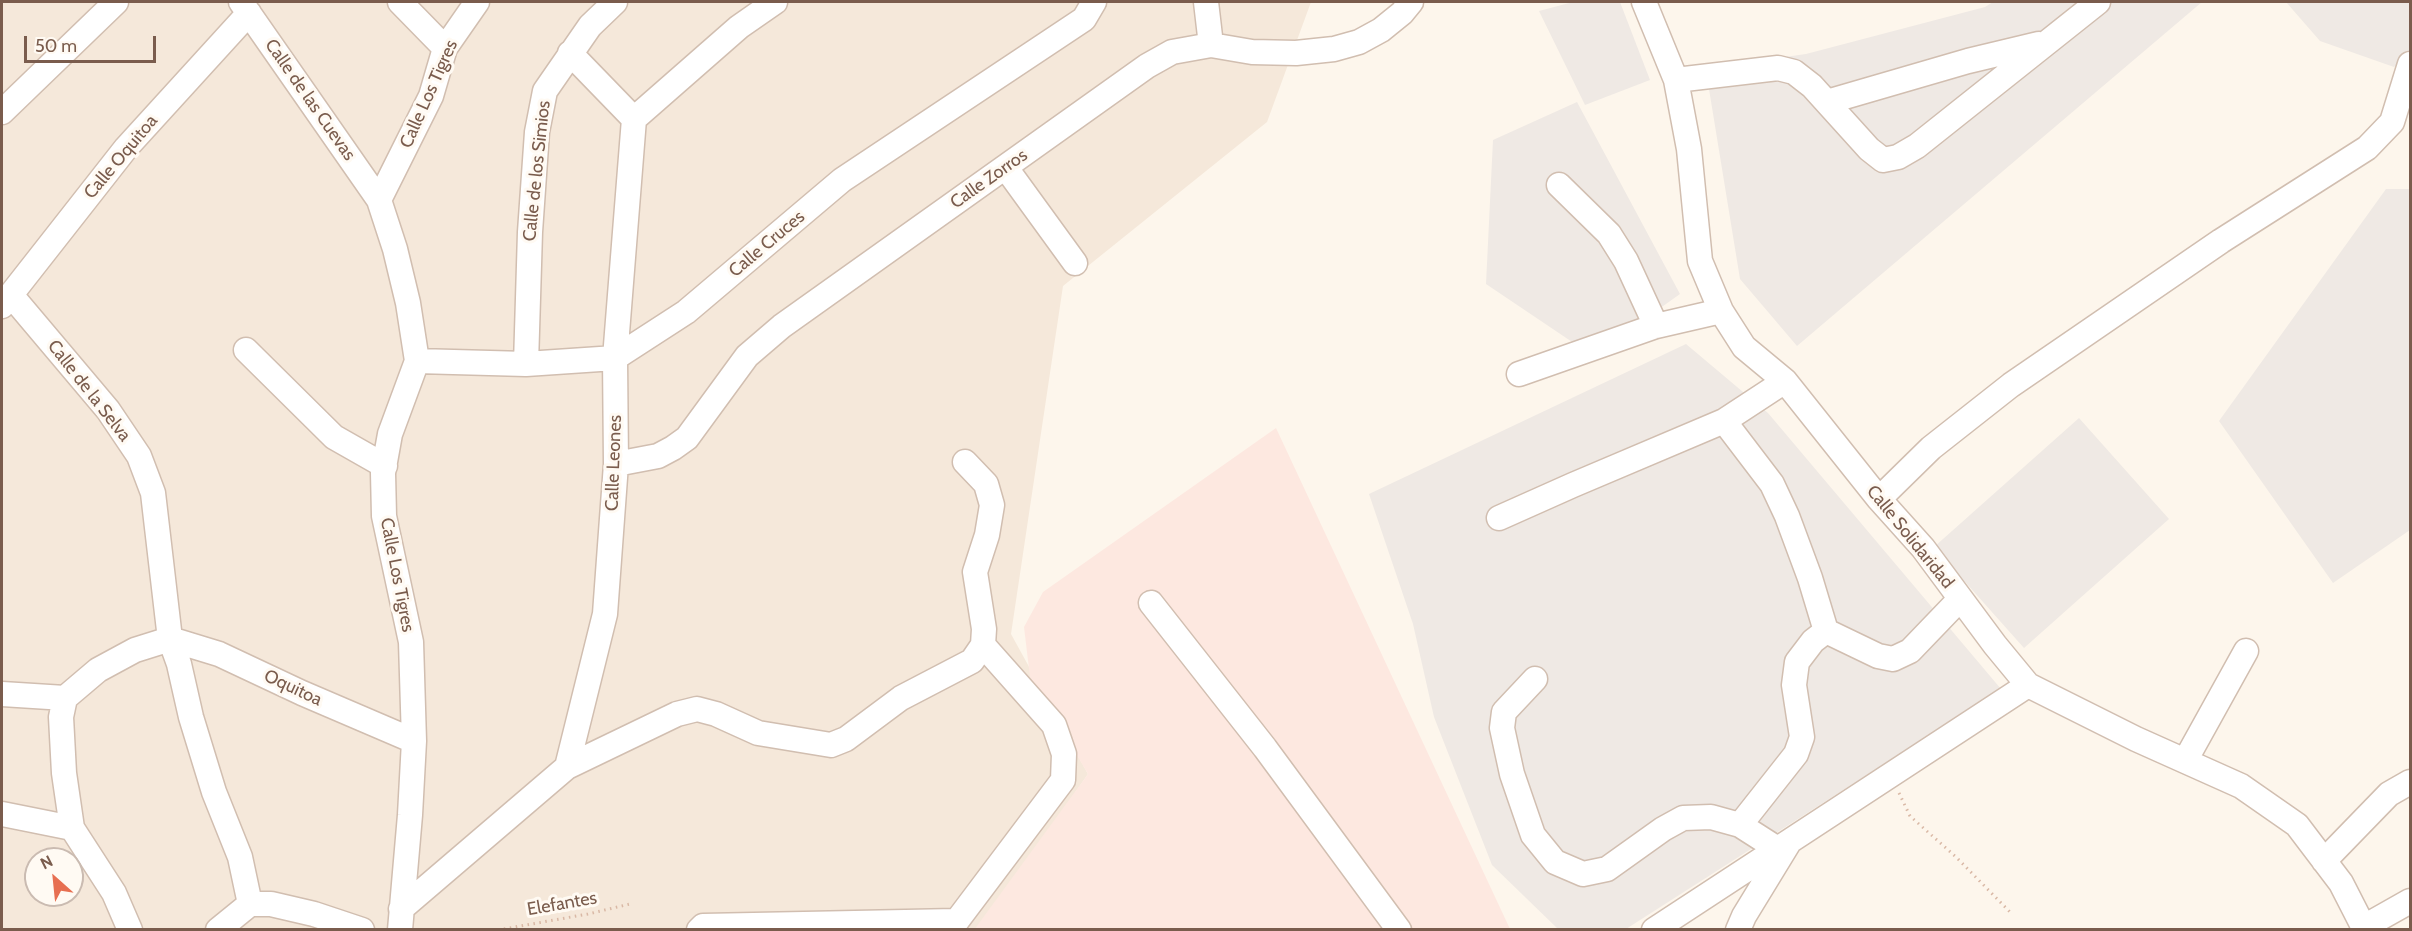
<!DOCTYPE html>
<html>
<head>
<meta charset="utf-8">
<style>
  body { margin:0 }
  #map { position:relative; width:2412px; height:931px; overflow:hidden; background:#fdf6ec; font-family:Cabin,sans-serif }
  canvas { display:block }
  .frame { position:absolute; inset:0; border:3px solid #7a5c4d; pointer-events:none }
  .north { position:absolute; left:24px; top:847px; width:60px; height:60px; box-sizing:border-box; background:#fffaf3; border:2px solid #cabbb1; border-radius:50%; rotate:333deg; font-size:16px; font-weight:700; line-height:24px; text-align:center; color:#7a5c4d }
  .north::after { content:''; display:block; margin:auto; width:21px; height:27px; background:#e76f51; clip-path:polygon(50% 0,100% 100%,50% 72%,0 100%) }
  .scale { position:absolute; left:24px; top:36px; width:132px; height:27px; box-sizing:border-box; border:3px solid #7a5c4d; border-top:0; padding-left:8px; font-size:18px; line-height:21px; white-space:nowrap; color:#7a5c4d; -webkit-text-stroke:4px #fffaf3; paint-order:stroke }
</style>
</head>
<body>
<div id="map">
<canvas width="2412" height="931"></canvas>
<div class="frame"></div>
<div class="north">N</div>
<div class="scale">50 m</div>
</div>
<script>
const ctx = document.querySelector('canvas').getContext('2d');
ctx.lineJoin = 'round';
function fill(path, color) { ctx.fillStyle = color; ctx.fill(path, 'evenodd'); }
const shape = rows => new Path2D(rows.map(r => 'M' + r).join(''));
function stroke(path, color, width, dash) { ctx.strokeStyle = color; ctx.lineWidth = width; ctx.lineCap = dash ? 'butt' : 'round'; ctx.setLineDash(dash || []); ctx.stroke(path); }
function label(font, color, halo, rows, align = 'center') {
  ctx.font = font + ' Cabin,sans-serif'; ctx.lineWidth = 6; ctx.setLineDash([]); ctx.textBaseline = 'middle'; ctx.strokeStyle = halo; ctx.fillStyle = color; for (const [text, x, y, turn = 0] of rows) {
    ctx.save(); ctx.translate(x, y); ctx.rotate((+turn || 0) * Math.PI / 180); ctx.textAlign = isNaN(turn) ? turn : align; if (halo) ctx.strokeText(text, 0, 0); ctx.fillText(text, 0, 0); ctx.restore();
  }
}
const residential = shape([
  [2,2,1311,2,1267,122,1063,286,1011,634,1088,774,981,929,2,930],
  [36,859,72,859,72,895,36,895]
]);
const commercial = shape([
  [1276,428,1510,929,974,930,1088,774,1030,677,1024,627,1043,592]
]);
const industrial = shape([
  [1573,2,1620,2,1650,80,1585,105,1539,11],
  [1993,2,2202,2,1797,346,1740,279,1708,83,1707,68,1806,54,1985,7],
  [2286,2,2410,2,2410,54,2394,67,2320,41],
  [1577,102,1680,294,1593,356,1486,284,1493,140],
  [2386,189,2410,189,2410,530,2333,583,2219,421],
  [1686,344,1768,413,2001,689,1626,929,1558,929,1492,865,1434,717,1413,624,1369,494],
  [2079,418,2169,519,2024,648,1934,547]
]);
const path = shape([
  [1899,793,1910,816,1957,858,2010,912],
  [498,930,588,914,630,904]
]);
const minor = shape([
  [241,2,379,200],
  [400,2,445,48],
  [1206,2,1211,45],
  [1644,2,1676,80,1689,149,1700,261,1721,311,1744,347,1785,381,1879,499,1923,548,1995,645,2028,685,2136,739,2241,786,2297,825,2341,883,2365,930],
  [570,53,634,119],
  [1676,80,1778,68,1794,72,1812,86,1869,149,1883,160,1898,157,1917,146,2098,2],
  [1827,102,1968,61,2039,44],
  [2,112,116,2],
  [1006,168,1075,263],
  [1559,185,1609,234,1626,261,1656,326],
  [11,295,108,410,139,456,153,493,170,639,179,664,191,717,214,792,240,857,250,904],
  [2,306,126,148,249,13],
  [246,350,334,437,385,466],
  [417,361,526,364,615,358,686,312,842,180,1084,19,1094,2],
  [526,364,530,232,537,132,545,91,590,26,615,2],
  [1519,374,1656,326,1721,311],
  [1724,421,1772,484,1787,516,1810,578,1826,631,1813,641,1797,662,1794,685,1802,737,1796,754,1740,825],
  [616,464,658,456,673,448,687,438,747,356,782,326,1147,66,1172,52,1211,45,1252,52,1296,53,1334,49,1359,42,1381,30,1402,13,1411,2],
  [1879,499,1931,448,2011,385,2221,241,2367,148,2392,122,2410,64],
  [1499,518,1573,485,1724,421,1785,381],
  [1151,603,1265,748,1399,930],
  [1826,631,1878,656,1893,659,1910,651,1960,599],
  [170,639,219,654,302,693,414,741],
  [1535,679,1504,712,1502,728,1512,774,1533,835,1555,862,1583,874,1607,869,1663,829,1683,818,1711,817,1740,825,1776,848],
  [2,694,65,698,98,670,135,650,170,639],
  [65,698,61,717,64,773,72,828,114,893,130,930],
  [2185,761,2246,651],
  [567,767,677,714,697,709,716,714,758,733,831,745,846,739,901,698,972,661,983,645,984,629,975,572,987,535,992,505,986,484,965,462],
  [2,814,72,828],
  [2324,861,2389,794,2410,782],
  [401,909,567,767,605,614,616,464,615,358,634,119,739,27,775,2],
  [2364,927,2410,901],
  [218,930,250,904,271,904,314,914,362,930],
  [400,930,410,815,414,741,411,642,384,516,383,473,390,434,417,361,408,303,395,249,379,200,431,96,445,48,477,2],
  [699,930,703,926,956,921],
  [950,930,1063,780,1064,754,1054,725,983,645],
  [1654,930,2028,685],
  [1738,930,1744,916,1788,844]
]);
const streetNames = [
  ["Calle Los Tigres",429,94,-66],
  ["Calle de las Cuevas",310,100,55],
  ["Calle Oquitoa",121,157,-50],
  ["Calle de los Simios",537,171,-84],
  ["Calle Zorros",989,179,-35],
  ["Calle Cruces",767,244,-40],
  ["Calle de la Selva",89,391,52],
  ["Calle Leones",614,463,-88],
  ["Calle Solidaridad",1910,537,51],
  ["Calle Los Tigres",397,575,79],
  ["Oquitoa",293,688,25],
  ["Elefantes",562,904,-10]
];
fill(residential, '#f5e8da');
fill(commercial, '#fde8e0');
fill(industrial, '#efe9e4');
stroke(minor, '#d1beb0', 27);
stroke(path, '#d9b8a5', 3, [1.5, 4.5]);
stroke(minor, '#fff', 24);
label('18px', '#7a5c4d', '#fffaf3', streetNames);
</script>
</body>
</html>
